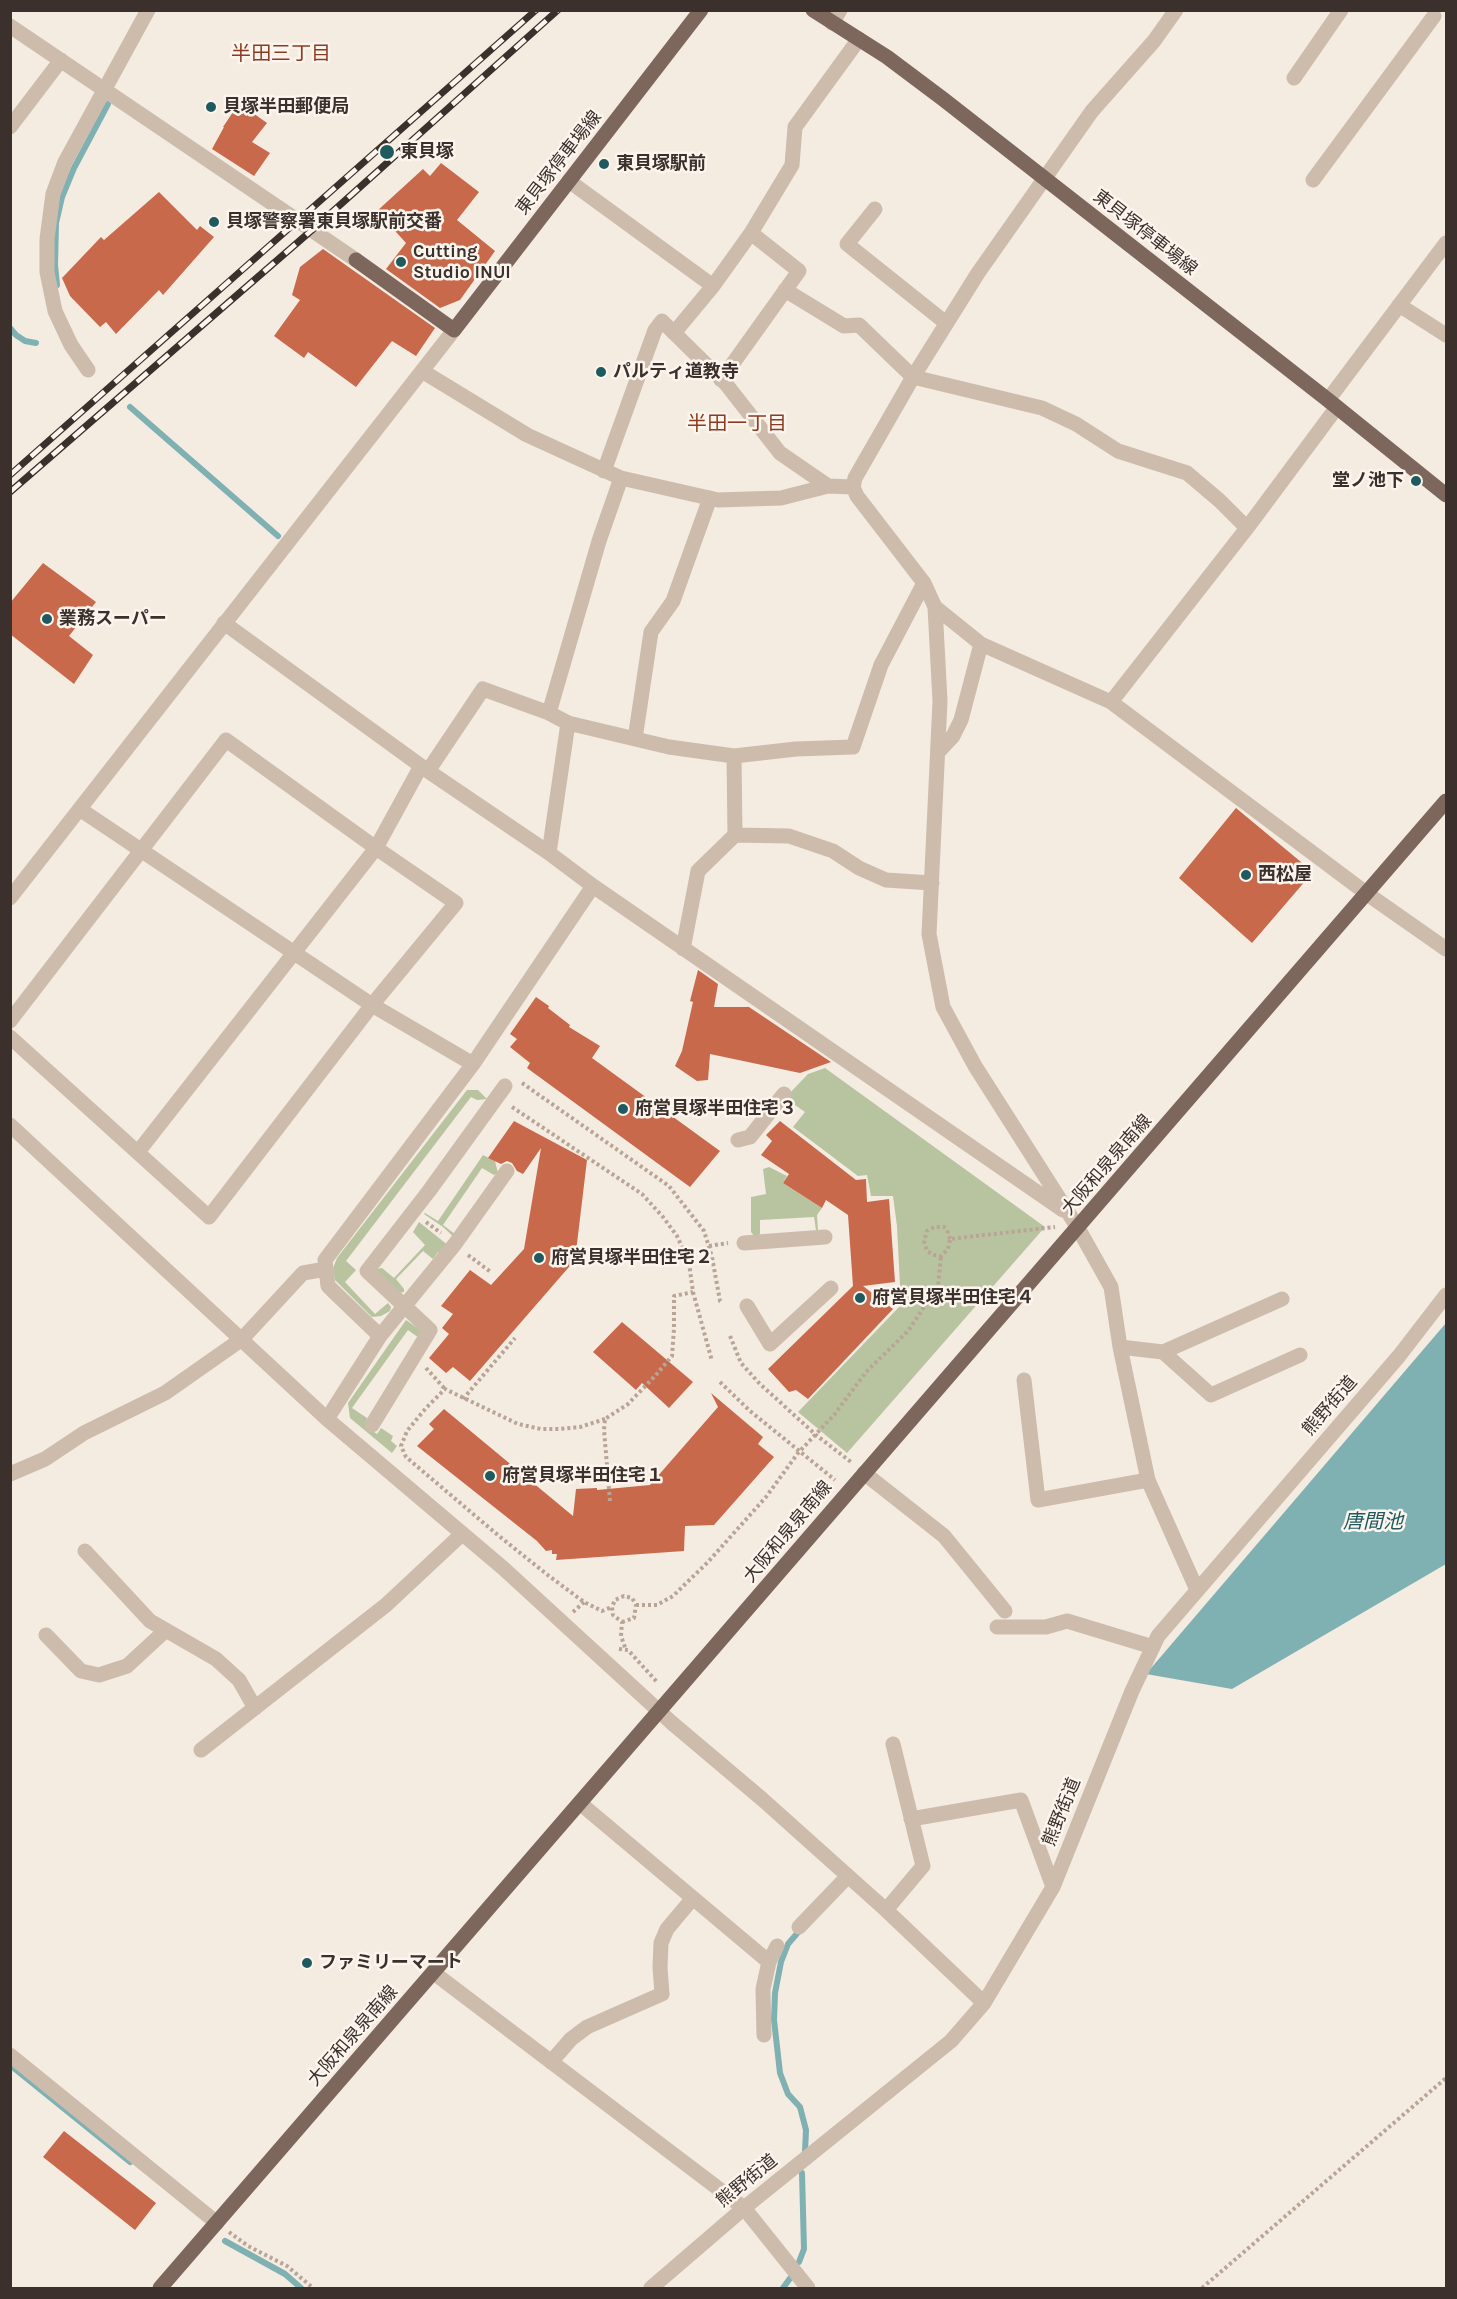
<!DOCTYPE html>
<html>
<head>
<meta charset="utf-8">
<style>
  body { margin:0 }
  #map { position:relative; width:1457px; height:2299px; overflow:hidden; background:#f4ebe1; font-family:Karla,sans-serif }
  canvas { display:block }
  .frame { position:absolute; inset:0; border:12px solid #3b302b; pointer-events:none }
</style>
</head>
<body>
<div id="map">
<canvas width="1457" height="2299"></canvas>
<div class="frame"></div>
</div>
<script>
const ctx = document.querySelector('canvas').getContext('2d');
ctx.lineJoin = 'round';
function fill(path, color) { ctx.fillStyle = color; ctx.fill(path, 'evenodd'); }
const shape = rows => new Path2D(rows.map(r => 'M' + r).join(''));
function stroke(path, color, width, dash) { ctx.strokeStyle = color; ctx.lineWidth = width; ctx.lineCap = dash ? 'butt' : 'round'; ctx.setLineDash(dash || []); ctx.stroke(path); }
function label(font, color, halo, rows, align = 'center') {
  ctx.font = font + ' Karla,"Noto Sans JP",sans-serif'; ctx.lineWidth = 5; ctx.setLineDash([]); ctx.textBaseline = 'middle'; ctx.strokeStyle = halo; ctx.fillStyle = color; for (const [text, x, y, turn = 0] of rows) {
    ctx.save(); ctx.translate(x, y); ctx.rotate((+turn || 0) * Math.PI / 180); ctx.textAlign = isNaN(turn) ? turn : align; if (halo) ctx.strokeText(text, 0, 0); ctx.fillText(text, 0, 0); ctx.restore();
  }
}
const green = shape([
  [825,1068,1045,1227,847,1453,798,1412,901,1305,897,1226,893,1196,871,1196,867,1175,858,1176,793,1127,805,1112,785,1098,808,1074],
  [467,1090,478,1090,487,1099,477,1100,471,1097,346,1261,356,1270,345,1282,375,1314,388,1303,391,1307,390,1311,381,1316,372,1317,335,1280,333,1268,337,1258],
  [483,1155,495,1161,498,1173,494,1175,482,1168,443,1225,455,1234,456,1239,443,1227,424,1214,425,1213,438,1221],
  [769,1167,787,1176,783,1183,822,1208,817,1215,818,1231,816,1230,814,1217,760,1220,760,1234,755,1237,751,1232,751,1197,766,1194,763,1169],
  [419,1222,449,1246,442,1254,438,1252,433,1259,423,1251,396,1279,404,1289,404,1292,398,1293,376,1274,377,1269,382,1268,394,1278,425,1245,413,1232],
  [406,1320,423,1332,419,1338,408,1330,352,1408,367,1418,365,1426,377,1434,381,1428,393,1436,391,1441,397,1446,392,1453,350,1418,348,1403]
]);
const water = shape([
  [1446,1323,1446,1564,1232,1689,1146,1674]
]);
const stream = shape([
  [57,285,55,265,56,223,62,197,74,168,108,104],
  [10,328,16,335,25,341,36,343],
  [130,407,278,536],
  [800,1930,788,1944,781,1962,775,1993,774,2020,780,2073,788,2094,800,2107,806,2130,805,2152],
  [10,2065,130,2162],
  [225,2241,285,2274,301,2288],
  [799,2262,804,2249,802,2173],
  [783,2288,791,2277]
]);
const building = shape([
  [239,103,267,123,252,142,270,153,254,176,212,149,224,127,223,127],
  [441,163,479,192,457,220,495,251,460,300,440,308,386,269,406,243,377,211,423,169,430,176],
  [159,192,197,230,200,226,214,237,163,295,159,290,116,334,106,322,100,327,70,296,62,278,101,237,104,240],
  [323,249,435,328,416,356,392,341,356,387,308,352,304,358,274,336,300,300,292,295,300,267],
  [43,563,96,602,69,636,93,655,74,684,10,634,10,603],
  [1236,808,1313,872,1252,943,1179,878],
  [698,970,718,984,714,1007,749,1007,831,1062,800,1073,710,1054,708,1080,697,1081,675,1066,682,1051,693,1002,690,1001],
  [536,997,549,1006,548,1008,570,1025,569,1027,600,1046,592,1058,720,1151,690,1187,527,1068,530,1063,510,1047,517,1039,510,1034],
  [514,1121,587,1160,575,1260,470,1381,453,1367,446,1373,429,1358,449,1334,442,1328,453,1314,441,1306,470,1270,491,1285,524,1249,541,1148,523,1174,517,1171,512,1163,507,1161,501,1164,488,1158],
  [780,1121,856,1180,866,1179,867,1202,889,1199,895,1282,863,1286,893,1309,808,1399,796,1390,789,1392,768,1369,853,1286,848,1215,826,1200,822,1208,783,1183,789,1174,761,1155,772,1141,766,1135],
  [622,1322,693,1382,669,1408,642,1383,636,1390,593,1352],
  [711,1393,763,1437,758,1444,774,1457,714,1525,685,1526,684,1551,556,1560,557,1554,552,1554,552,1550,546,1551,537,1541,417,1446,434,1429,429,1424,444,1409,573,1516,576,1489,597,1488,597,1490,650,1485,718,1407],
  [64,2131,156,2203,135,2230,43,2157]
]);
const path = shape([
  [522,1083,669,1186,704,1231,712,1257,720,1301,723,1303],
  [512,1107,642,1194,663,1217,677,1236,689,1263,693,1292,712,1361],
  [426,1222,441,1233],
  [950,1239,947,1230,944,1227,934,1227,927,1231,924,1241,927,1251,934,1255,941,1256,948,1249,950,1239,1055,1227],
  [709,1246,728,1243],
  [468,1255,492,1273],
  [730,1336,741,1363,759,1383,816,1435,851,1462],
  [426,1368,445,1389],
  [720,1382,750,1411,835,1480],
  [463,1399,515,1338],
  [605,1419,580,1427,559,1429,541,1429,518,1424,445,1389,426,1408,407,1431,401,1446,406,1457,499,1536,549,1576,584,1602,602,1611,612,1607],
  [610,1501,604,1430,605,1419,628,1404,655,1376,672,1356,674,1329,674,1296,693,1292],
  [636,1605,657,1605,673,1596,708,1562,766,1497,798,1453,834,1415,866,1372,908,1331,938,1286,941,1256],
  [573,1612,584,1602],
  [622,1622,634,1618,636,1605,632,1598,624,1596,615,1600,612,1607,613,1615,622,1622,621,1636,626,1650],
  [619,1649,628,1650,657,1682],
  [229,2232,248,2246,287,2266,313,2288],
  [1202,2288,1446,2078]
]);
const minor = shape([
  [1176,10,1154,41,1092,111,978,273,913,377,855,478,853,487,857,496,924,583,935,607,940,701,929,934,943,1007,975,1066,1078,1228,1111,1287,1120,1347,1148,1480,1197,1590],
  [832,23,840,10],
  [10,26,356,260],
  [1294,78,1341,10],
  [10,127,61,60],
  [1313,180,1434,16],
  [569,181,713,286],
  [875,209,847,244,946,323],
  [785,290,844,326,859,325,913,377,1042,408,1076,424,1118,451,1187,473,1220,501,1247,528],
  [1399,305,1446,335],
  [674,333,713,286,751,233,792,165,795,127,859,39],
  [88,370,71,345,55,311,47,272,47,239,53,194,65,162,148,10],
  [422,371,527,435,621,478,718,500,781,498,828,486,853,487],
  [721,380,799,271,751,233],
  [1328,400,1446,243],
  [604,471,655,330,662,321,726,384,780,453,828,486],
  [935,607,981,644,1111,702,1366,893,1446,949],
  [224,623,428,771,549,853,593,886,1063,1210],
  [1111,702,1247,528,1337,407],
  [549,713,599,541,621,478],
  [635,739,651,632,673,601,710,498],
  [938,752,953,736,961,720,981,644],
  [734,756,735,835],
  [428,771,483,689,549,713,568,723,669,747,734,756,796,749,853,747,881,665,924,583],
  [81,810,372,1005,473,1064],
  [549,853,568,723],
  [10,898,454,330],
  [683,949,698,871,735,835,789,836,833,851,859,868,886,880,932,883],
  [10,1021,226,740,376,848,456,903,372,1005,209,1217,10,1037],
  [10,1125,327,1419,503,1568,672,1723,762,1799,886,1910,984,2003],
  [738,1140,750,1137,784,1094],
  [138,1152,376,848,421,766],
  [744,1243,825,1237],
  [747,1306,770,1344,831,1288],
  [380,1336,455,1244,507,1171],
  [1120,1347,1163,1352,1211,1395,1300,1355],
  [1163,1352,1282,1299],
  [1024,1380,1038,1500,1148,1480],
  [327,1419,380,1336,328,1286,325,1260,473,1064,593,886],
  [372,1425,430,1330,367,1271,429,1191,505,1086],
  [864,1473,944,1536,1005,1611],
  [10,1474,45,1459,84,1433,165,1393,242,1339,303,1273,326,1269],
  [85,1551,150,1621,216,1659,239,1680,255,1708],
  [997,1627,1046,1627,1067,1621,1153,1647],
  [46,1635,81,1671,99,1675,127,1666,166,1630],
  [201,1750,386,1605,462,1534],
  [581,1804,769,1962],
  [911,1819,1021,1800,1053,1887],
  [886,1910,923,1866,893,1744],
  [799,1927,848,1876],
  [434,1973,744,2208,808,2288],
  [764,2035,763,1989,769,1962,777,1946],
  [10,2055,217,2223],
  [551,2062,571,2039,587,2027,662,1994,660,1967,661,1943,667,1929,693,1898],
  [651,2288,744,2208,951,2041,984,2003,1053,1887,1132,1691,1158,1636,1399,1356,1446,1295]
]);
const major = shape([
  [813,10,887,57,943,99,1328,400,1446,495],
  [356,260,454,330,701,10],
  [160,2288,1446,801]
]);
const rail = shape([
  [10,475,536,10],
  [10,492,312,230,558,10]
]);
const markers = [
  [211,107,6,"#1f5a5e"],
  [387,152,8,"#1f5a5e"],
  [604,164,6,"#1f5a5e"],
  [214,222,6,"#1f5a5e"],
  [401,262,6,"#1f5a5e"],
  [601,372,6,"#1f5a5e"],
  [1416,481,6,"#1f5a5e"],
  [47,619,6,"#1f5a5e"],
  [1246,875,6,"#1f5a5e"],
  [623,1109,6,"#1f5a5e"],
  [539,1258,6,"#1f5a5e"],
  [860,1298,6,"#1f5a5e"],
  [490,1476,6,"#1f5a5e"],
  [307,1963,6,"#1f5a5e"]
];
const poiNames = [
  ["貝塚半田郵便局",223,107],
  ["東貝塚",400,152],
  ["東貝塚駅前",616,164],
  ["貝塚警察署東貝塚駅前交番",226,222],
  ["Cutting",413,252],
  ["Studio INUI",413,273],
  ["パルティ道教寺",613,372],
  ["堂ノ池下",1404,481,"right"],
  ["業務スーパー",59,619],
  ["西松屋",1258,875],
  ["府営貝塚半田住宅３",635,1109],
  ["府営貝塚半田住宅２",551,1258],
  ["府営貝塚半田住宅４",872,1298],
  ["府営貝塚半田住宅１",502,1476],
  ["ファミリーマート",319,1963]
];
const streetNames = [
  ["東貝塚停車場線",559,163,-52],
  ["東貝塚停車場線",1145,233,38],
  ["大阪和泉泉南線",1107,1165,-49],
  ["熊野街道",1330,1406,-49],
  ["大阪和泉泉南線",788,1532,-50],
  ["熊野街道",1062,1812,-68],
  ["大阪和泉泉南線",353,2036,-49],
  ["熊野街道",747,2181,-39]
];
const neighbourhoodNames = [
  ["半田三丁目",281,54],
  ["半田一丁目",737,424]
];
const waterNames = [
  ["唐間池",1373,1522]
];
fill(green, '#b8c4a0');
fill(water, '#7fb0b2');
stroke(stream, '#7fb0b2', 6);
fill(building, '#c8694b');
stroke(path, '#b9a596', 4, [3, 3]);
stroke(minor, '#cdbbac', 15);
stroke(major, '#7d675c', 15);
stroke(rail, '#3b302b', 7);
stroke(rail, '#fbf5ee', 4.5, [14]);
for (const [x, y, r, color] of markers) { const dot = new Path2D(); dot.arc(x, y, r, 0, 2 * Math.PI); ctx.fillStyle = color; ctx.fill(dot); stroke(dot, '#fbf5ee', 2); }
label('bold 18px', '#3b302b', '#fbf5ee', poiNames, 'left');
label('18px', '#3b302b', '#fbf5ee', streetNames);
label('20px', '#8c3b22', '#fbf5ee', neighbourhoodNames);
label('italic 20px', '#1f5a5e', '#fbf5ee', waterNames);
</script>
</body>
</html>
